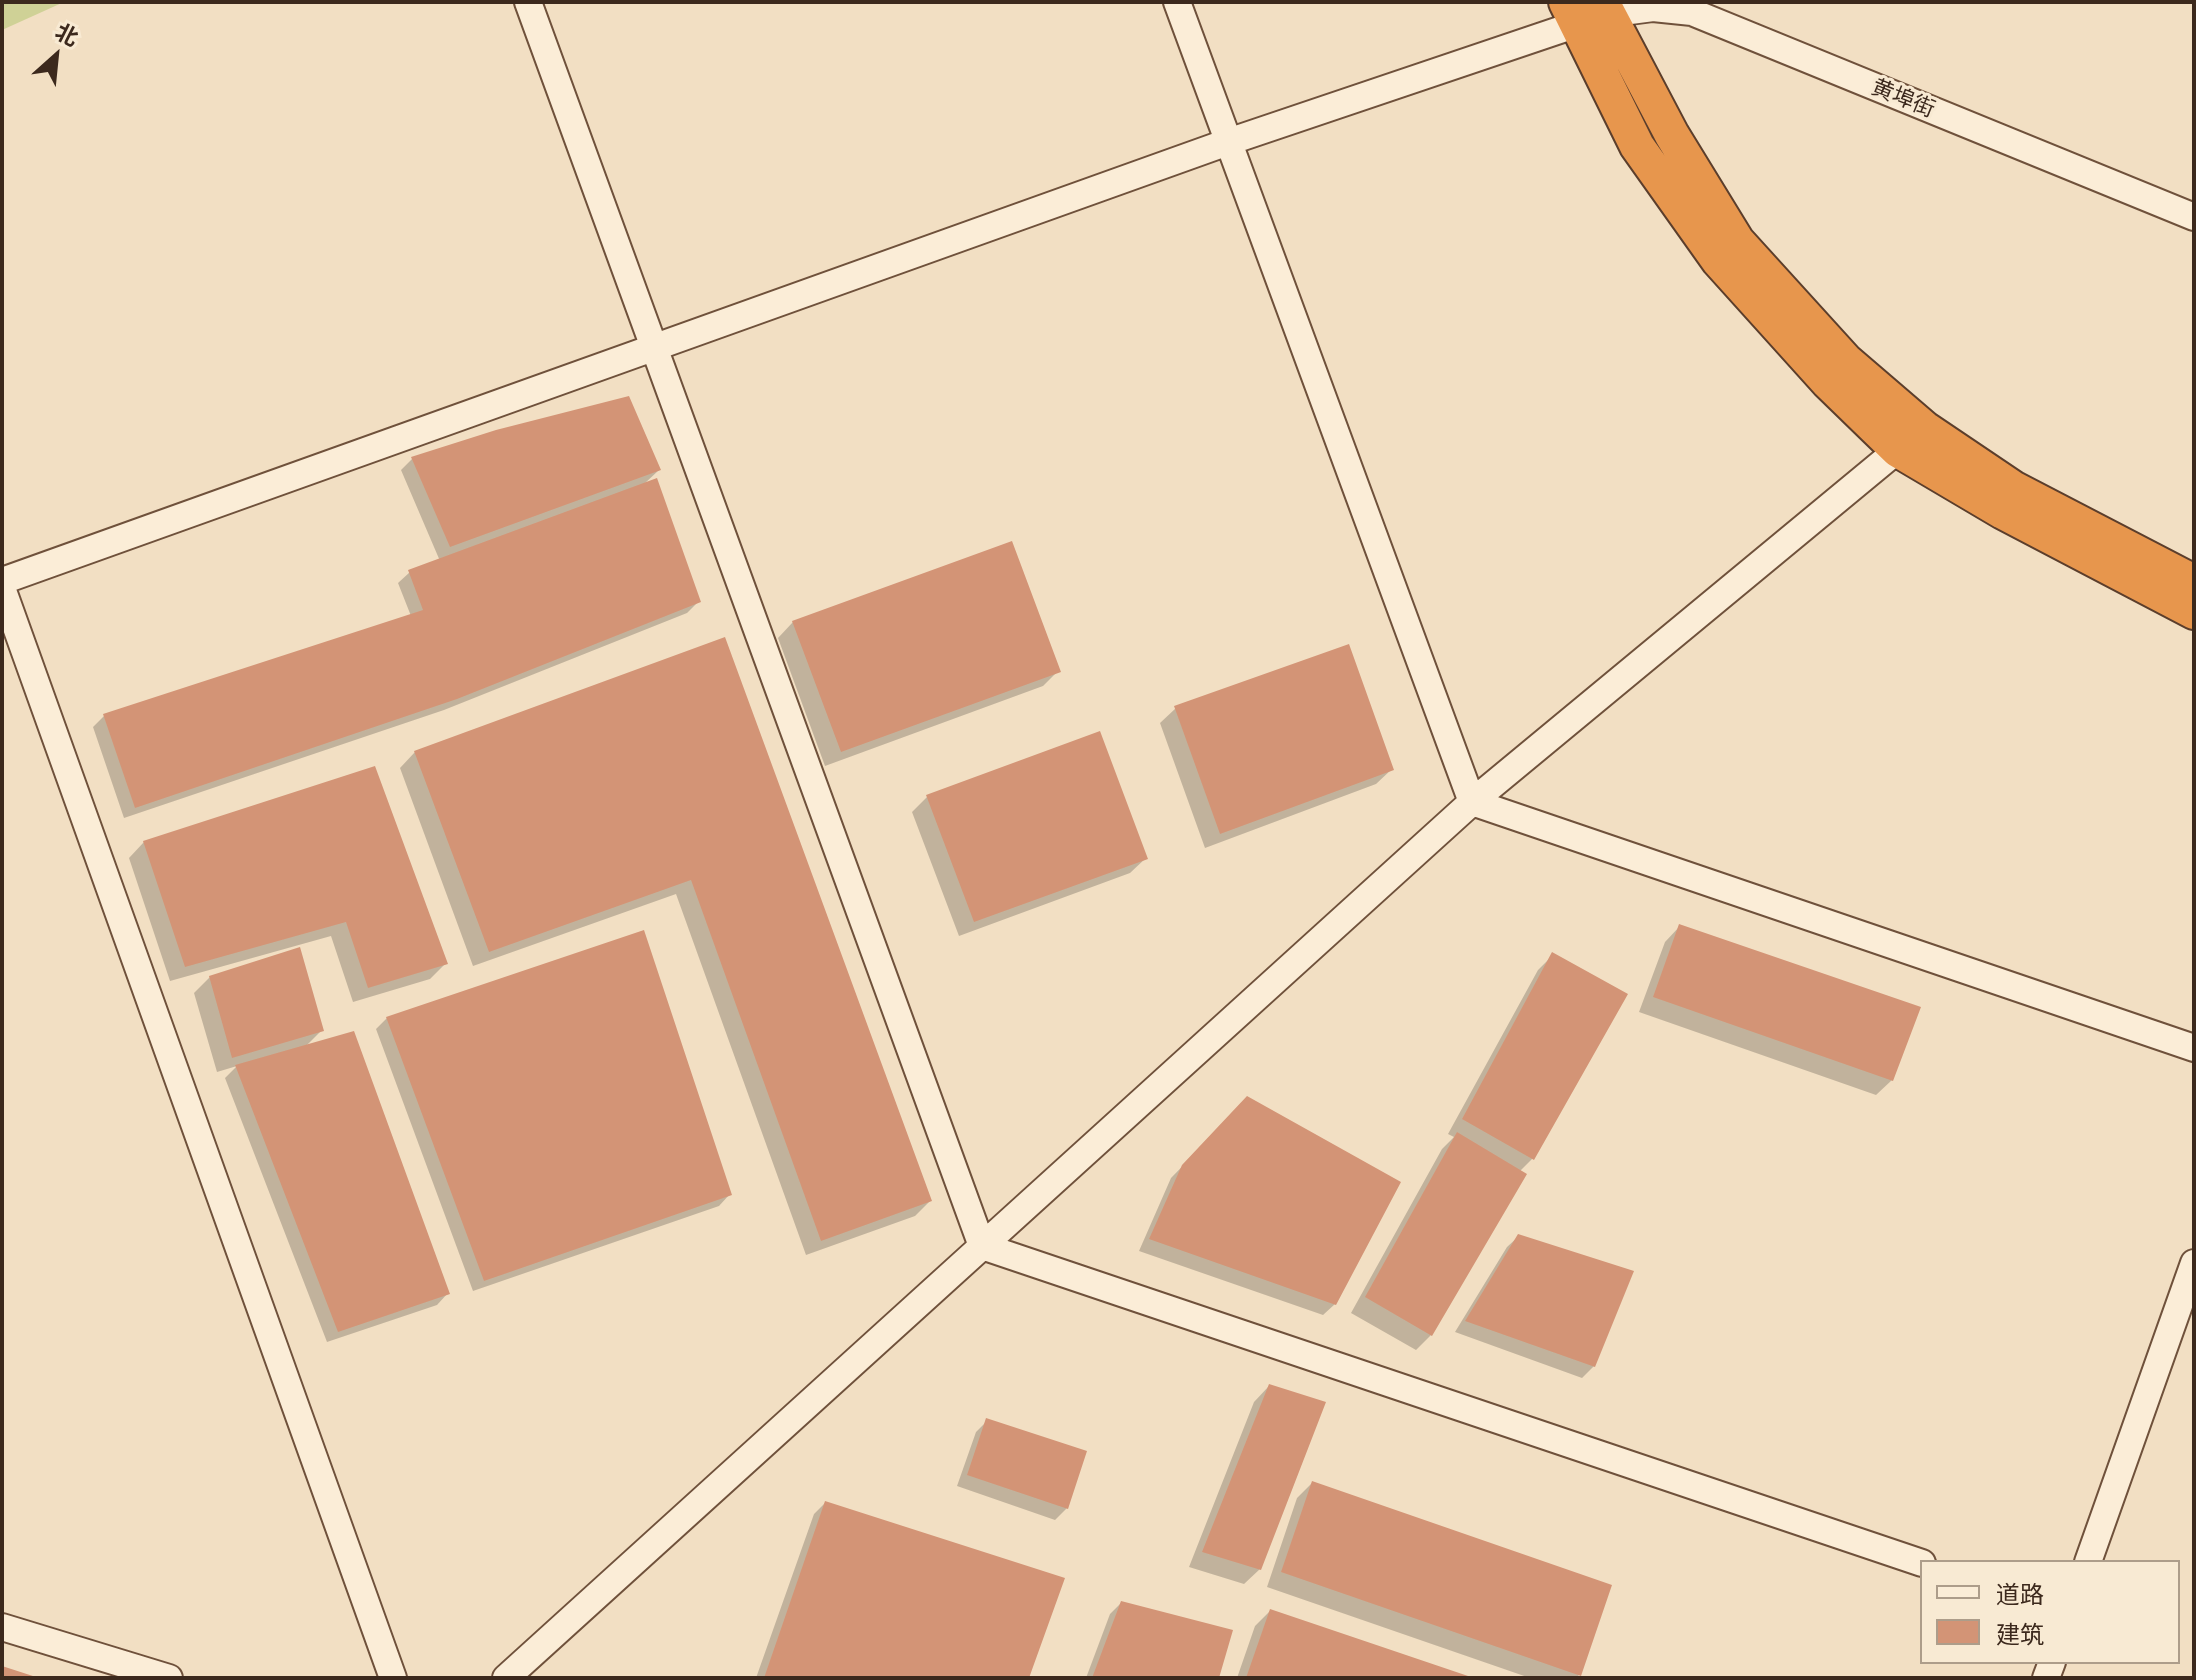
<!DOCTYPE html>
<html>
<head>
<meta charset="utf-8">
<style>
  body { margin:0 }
  #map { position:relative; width:2196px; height:1680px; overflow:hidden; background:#f2dfc3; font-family:"PT Serif","Noto Sans SC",serif }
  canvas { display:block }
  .frame { position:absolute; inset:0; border:4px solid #3c291d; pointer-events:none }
  .legend { position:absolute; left:1920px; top:1560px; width:260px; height:104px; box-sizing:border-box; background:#f8ead3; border:2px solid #ad9d8a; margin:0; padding:10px 14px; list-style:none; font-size:24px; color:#3c291d }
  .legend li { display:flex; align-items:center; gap:16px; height:40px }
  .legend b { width:40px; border:2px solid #ad9d8a }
  .north { position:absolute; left:16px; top:16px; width:80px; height:80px; -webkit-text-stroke:6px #f8ead3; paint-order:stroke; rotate:27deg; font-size:22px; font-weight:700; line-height:32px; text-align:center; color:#3c291d }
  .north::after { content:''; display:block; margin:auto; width:28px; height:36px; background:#3c291d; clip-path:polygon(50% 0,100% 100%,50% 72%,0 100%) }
</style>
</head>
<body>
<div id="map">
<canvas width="2196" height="1680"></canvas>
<div class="frame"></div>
<ul class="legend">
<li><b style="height:10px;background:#fbedd7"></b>道路</li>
<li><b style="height:22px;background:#d39476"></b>建筑</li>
</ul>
<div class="north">北</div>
</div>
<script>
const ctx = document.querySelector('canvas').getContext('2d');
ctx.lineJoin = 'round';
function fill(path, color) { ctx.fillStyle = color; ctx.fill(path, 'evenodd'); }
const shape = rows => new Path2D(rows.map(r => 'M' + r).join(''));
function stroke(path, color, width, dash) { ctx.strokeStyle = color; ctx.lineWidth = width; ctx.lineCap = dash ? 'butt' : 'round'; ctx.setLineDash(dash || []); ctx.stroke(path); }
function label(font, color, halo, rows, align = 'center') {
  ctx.font = font + ' "PT Serif","Noto Sans SC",serif'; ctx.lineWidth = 6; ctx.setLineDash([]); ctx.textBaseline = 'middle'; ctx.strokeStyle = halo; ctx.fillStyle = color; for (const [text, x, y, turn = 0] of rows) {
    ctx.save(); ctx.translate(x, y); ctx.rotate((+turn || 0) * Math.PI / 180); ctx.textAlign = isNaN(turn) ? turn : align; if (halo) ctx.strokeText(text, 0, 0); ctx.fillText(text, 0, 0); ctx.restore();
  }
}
const green = shape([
  [2,2,64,2,2,30]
]);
const shadow = shape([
  [497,432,659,470,643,485,698,602,687,613,444,710,124,818,93,727,104,716,411,616,398,583,410,572,440,561,401,470,412,459],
  [793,622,1058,671,1043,686,825,766,778,638],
  [724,639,930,1201,915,1216,806,1255,676,894,473,966,400,768,415,752],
  [1176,708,1392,769,1376,784,1205,848,1160,723],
  [374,768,445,964,430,979,353,1002,331,936,170,981,129,858,144,842],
  [927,797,1146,858,1130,873,959,936,912,812],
  [1680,926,1892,1080,1876,1095,1639,1012,1665,942],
  [1553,955,1532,1159,1519,1172,1431,1335,1416,1350,1351,1313,1442,1149,1454,1137,1448,1134,1538,970],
  [210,977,322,1030,305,1047,448,1293,437,1305,327,1342,225,1078,237,1066,217,1072,194,993],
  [387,1018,730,1194,719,1206,473,1291,376,1029],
  [1248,1099,1335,1304,1323,1315,1139,1251,1171,1178],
  [1519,1236,1594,1366,1582,1378,1455,1332,1507,1247],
  [1269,1386,1260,1569,1244,1584,1189,1567,1254,1402],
  [987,1421,1067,1508,1055,1520,957,1486,976,1432],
  [1312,1483,1579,1675,1576,1678,1530,1678,1267,1587,1297,1498],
  [825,1503,1024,1678,756,1678,814,1514],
  [1121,1603,1217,1678,1086,1678,1110,1614],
  [1270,1611,1467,1678,1237,1678,1255,1626]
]);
const building = shape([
  [629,396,661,470,450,547,411,457,496,430],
  [657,478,701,602,457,699,135,808,103,714,423,610,408,570],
  [1012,541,1061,672,841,752,792,621],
  [725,637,932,1201,821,1241,691,880,489,952,414,751],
  [1349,644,1394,770,1220,834,1174,706],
  [1100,731,1148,859,974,922,926,795],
  [375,766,448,964,368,988,346,922,185,967,143,841],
  [1679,924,1921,1007,1893,1081,1653,997],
  [644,930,732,1195,484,1281,386,1017],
  [300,947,324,1031,232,1058,209,976],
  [1552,952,1628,994,1534,1160,1462,1119],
  [354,1031,450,1294,338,1332,235,1065],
  [1247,1096,1401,1182,1336,1305,1149,1239,1182,1165],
  [1457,1132,1527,1174,1432,1336,1365,1297],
  [1518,1234,1634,1271,1595,1367,1465,1321],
  [1269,1384,1326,1402,1261,1570,1202,1552],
  [986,1418,1087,1451,1068,1509,967,1475],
  [1312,1481,1612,1585,1581,1676,1281,1572],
  [825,1501,1065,1578,1029,1678,764,1678],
  [1121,1601,1233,1630,1219,1678,1092,1678],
  [1270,1609,1471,1677,1471,1678,1246,1678],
  [2,1666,36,1677,36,1678,2,1678]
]);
const secondary = shape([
  [528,2,982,1246,1922,1563],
  [1177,2,1472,802,2194,1048],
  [2,581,1228,142,1607,14,1653,8,1692,12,2194,217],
  [2,588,393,1678],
  [2088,1562,2194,1263],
  [2,1627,169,1678],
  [506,1678,1472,802,1912,438],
  [2046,1678,2052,1662]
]);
const highway = shape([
  [1566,2,1637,146,1718,260,1828,382,1898,450,2003,512,2194,612],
  [1602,2,1672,135,1737,241,1846,361,1924,428,2013,488,2194,582]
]);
const streetNames = [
  ["黄埠街",1903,99,22]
];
fill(green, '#cfd196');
fill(shadow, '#0003');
fill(building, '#d39476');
stroke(secondary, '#6f513b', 30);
stroke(highway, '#5b3e2c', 38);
stroke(secondary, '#fbedd7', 26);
stroke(highway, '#e7964d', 34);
label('22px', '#3c291d', '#f8ead3', streetNames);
</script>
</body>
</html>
